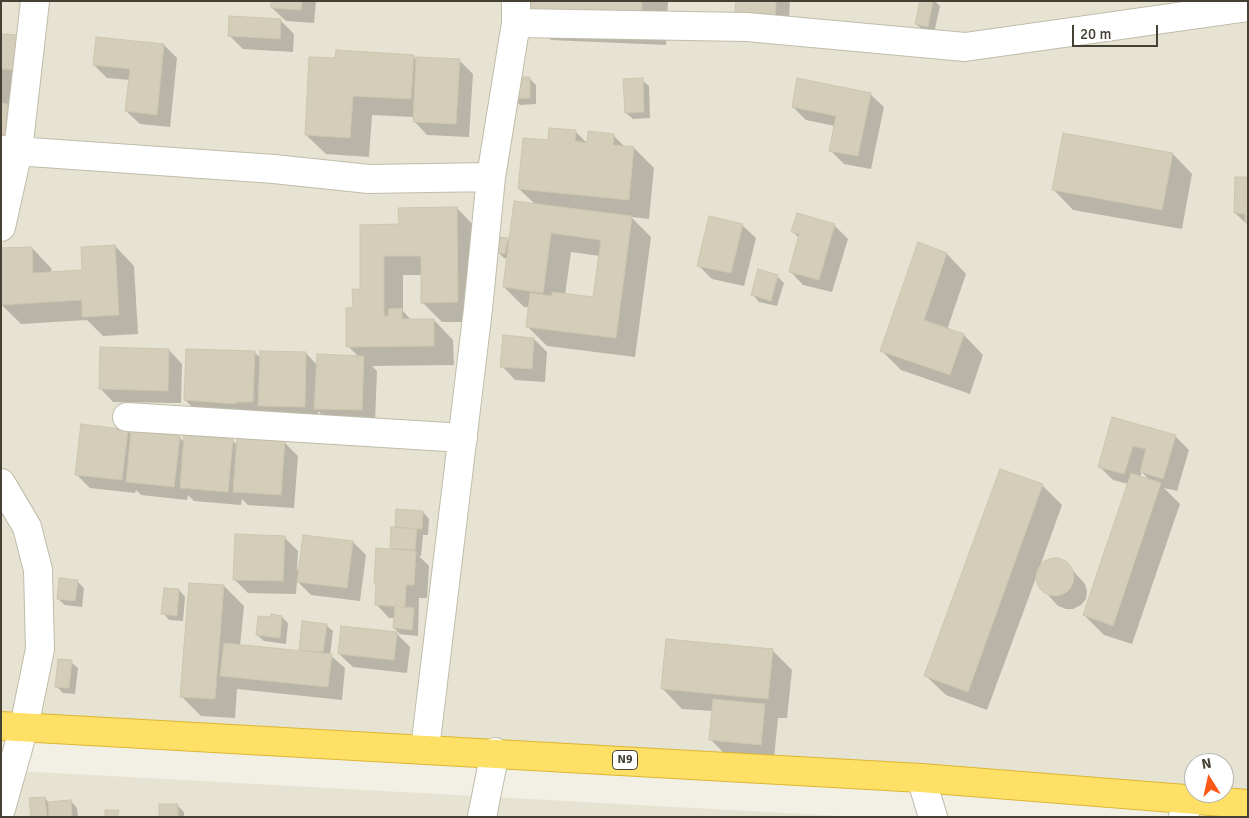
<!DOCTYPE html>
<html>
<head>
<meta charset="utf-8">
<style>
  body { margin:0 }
  #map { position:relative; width:1249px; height:818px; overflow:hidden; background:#f2f0e5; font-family:Signika,sans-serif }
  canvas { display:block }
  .frame { position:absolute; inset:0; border:2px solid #444034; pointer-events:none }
  .north { position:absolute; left:1184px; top:753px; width:50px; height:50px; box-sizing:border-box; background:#fff; border:1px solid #b4b3ae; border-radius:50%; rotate:350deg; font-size:14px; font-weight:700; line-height:20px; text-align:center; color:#444034 }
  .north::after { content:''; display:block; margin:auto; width:18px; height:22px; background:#f95815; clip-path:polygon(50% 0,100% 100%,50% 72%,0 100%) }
  .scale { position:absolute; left:1072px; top:25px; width:86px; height:22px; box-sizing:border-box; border:2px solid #444034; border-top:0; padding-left:6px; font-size:15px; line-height:18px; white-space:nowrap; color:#444034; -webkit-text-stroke:4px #fff; paint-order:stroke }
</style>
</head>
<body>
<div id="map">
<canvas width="1249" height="818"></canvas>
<div class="frame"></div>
<div class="north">N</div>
<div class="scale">20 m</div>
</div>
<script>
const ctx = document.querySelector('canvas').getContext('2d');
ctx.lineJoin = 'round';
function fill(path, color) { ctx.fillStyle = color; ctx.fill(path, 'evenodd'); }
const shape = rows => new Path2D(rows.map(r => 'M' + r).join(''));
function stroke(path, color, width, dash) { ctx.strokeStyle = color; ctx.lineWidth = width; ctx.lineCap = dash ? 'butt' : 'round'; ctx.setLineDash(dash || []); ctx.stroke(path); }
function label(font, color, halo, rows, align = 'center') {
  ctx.font = font + ' Signika,sans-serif'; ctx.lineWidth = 5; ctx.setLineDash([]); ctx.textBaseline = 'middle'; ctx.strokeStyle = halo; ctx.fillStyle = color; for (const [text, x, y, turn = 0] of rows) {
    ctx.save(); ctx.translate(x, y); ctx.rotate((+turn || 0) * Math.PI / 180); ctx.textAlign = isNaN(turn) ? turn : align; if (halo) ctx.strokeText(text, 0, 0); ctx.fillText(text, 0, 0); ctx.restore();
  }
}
const residential = shape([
  [1,1,1248,1,1248,794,1224,793,1224,763,1194,763,1194,791,1,722],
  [1,770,858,817,1,817]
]);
const shadow = shape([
  [273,1,316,1,314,23,286,21,272,8],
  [527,1,668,1,666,45,551,40,526,14],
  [737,1,790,1,788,34],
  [921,1,935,1,940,6,934,33,923,30,916,24],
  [281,21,294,34,293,52,243,49,229,35],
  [1,35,40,56,15,112,1,157],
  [164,45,177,58,170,127,140,124,126,111,130,80,107,78,94,65],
  [413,56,417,60,459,60,473,74,469,137,427,135,414,121,414,117,372,115,369,157,326,154,306,135,336,59],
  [529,78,536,85,536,104,520,105,513,98],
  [642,80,649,86,650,118,633,119,626,113],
  [870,94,884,107,871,169,844,164,830,150,835,126,806,120,793,107],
  [575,131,588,144,613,135,626,148,634,148,654,168,649,219,631,217,651,237,635,357,547,346,527,326,530,307,524,307,504,287,508,259,504,258,498,252,507,239,510,242,536,205,519,189,549,142],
  [571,252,600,256,594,299,565,295],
  [1173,154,1192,174,1182,229,1073,210,1054,190],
  [1248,179,1248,225,1235,213],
  [457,208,476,228,477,322,442,322,422,302,422,275,403,275,403,311,412,321,434,320,453,340,454,365,372,366,377,371,375,423,329,422,318,411,318,420,199,413,185,400,254,352,261,358,306,353,317,365,359,357,348,346,354,309,362,290,400,226],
  [742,225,756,238,744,286,712,279,699,266],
  [834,225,848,239,832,292,803,285,790,271,799,238,793,232],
  [918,244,947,254,966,274,947,330,964,335,983,355,970,394,901,370,881,350],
  [115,246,134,266,138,334,103,336,87,320,21,324,1,304,32,248,51,268,52,273,83,271],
  [777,276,784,283,777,306,759,302,753,295],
  [534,339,547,352,545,382,515,380,502,366],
  [169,350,182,364,181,403,113,402,100,388],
  [1113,418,1176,437,1189,450,1177,491,1164,488,1180,504,1132,644,1104,635,1084,615,1129,484,1113,480,1099,466],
  [1142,472,1150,481,1140,477],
  [128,431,132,435,179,437,185,443,232,440,238,446,284,442,298,456,294,508,248,505,242,499,241,505,194,501,188,495,187,500,141,495,136,490,135,493,90,488,76,474],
  [1042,485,1062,505,1039,569,1044,563,1051,560,1059,560,1066,563,1085,584,1087,591,1086,599,1081,605,1073,609,1066,609,1058,606,1039,585,1037,575,987,710,946,695,926,676],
  [397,510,423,512,429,519,428,535,423,535,421,556,419,556,429,566,427,598,419,598,418,636,397,634,410,647,407,673,353,667,339,654,342,627,400,634,394,628,395,618,389,618,376,604,377,585,375,582,394,551,391,548,396,528],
  [284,537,298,551,297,570,299,570,353,542,366,555,360,601,311,595,297,581,296,594,248,593,234,579],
  [77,581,84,588,82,607,65,605,58,599],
  [224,586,244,606,240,646,303,652,300,649,326,625,333,631,330,655,345,668,342,700,237,689,235,718,201,716,181,696],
  [179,590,185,597,183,621,169,620,163,613],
  [282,617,288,623,286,644,264,641,257,635,271,619],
  [773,651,792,670,787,718,778,718,774,758,724,753,711,740,713,711,682,709,663,689],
  [71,662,78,668,75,694,63,693,56,686],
  [45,798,49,803,71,801,77,808,78,817,32,817],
  [177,805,184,812,184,817,161,817]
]);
const building = shape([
  [271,1,302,1,301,10,271,8,271,1],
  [526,1,642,1,641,20,525,15,526,1],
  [736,1,776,1,775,21,734,18,736,1],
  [920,1,933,1,928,27,915,24,920,1],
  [229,16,281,19,280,39,228,36,229,16],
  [1,34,20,35,18,70,1,69,1,34],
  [96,37,164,44,157,115,125,111,130,69,93,65,96,37],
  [336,50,414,55,411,99,353,96,350,138,305,135,309,57,335,58,336,50],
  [416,57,460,59,456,124,413,122,416,57],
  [512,77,530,77,530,98,512,99,512,77],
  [643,78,644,112,625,113,623,79,643,78],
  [797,78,871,93,858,156,829,151,836,116,792,107,797,78],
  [1,103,8,104,5,139,1,139,1,103],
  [549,128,576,130,575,141,587,143,588,131,614,134,613,145,634,147,629,200,518,189,523,138,548,140,549,128],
  [1063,133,1173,153,1162,210,1052,190,1063,133],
  [1235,177,1248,177,1248,222,1245,222,1245,214,1234,213,1235,177],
  [514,201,632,216,616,338,526,327,530,293,552,296,552,292,593,297,601,240,551,233,543,293,503,287,514,201],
  [457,207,458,302,421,303,421,256,384,256,384,316,389,316,388,309,402,308,402,319,434,319,434,346,346,347,346,308,353,307,352,289,360,289,360,225,399,224,398,208,457,207],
  [797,213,835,224,819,280,789,272,799,234,791,232,797,213],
  [709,216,743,224,731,273,697,266,709,216],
  [498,237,508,238,505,254,496,252,498,237],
  [918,242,947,253,924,320,964,334,950,375,880,351,918,242],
  [115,245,119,315,82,317,82,300,1,305,1,248,32,247,33,273,82,270,81,247,115,245],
  [758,269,778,275,771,301,751,295,758,269],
  [503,335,534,338,532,369,500,367,503,335],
  [100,347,169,349,168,391,99,389,100,347],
  [186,349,255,351,253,402,236,402,236,404,184,400,186,349],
  [260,351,306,352,305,407,258,406,260,351],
  [317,354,364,356,362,410,314,409,317,354],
  [1112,417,1176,435,1163,479,1140,472,1146,449,1133,446,1124,474,1098,467,1112,417],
  [81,424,128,430,122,480,75,475,81,424],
  [131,431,180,436,174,487,126,482,131,431],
  [184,435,233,439,228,492,180,488,184,435],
  [237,438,285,441,281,495,233,492,237,438],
  [1000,469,1043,484,968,692,924,676,1000,469],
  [1131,473,1161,483,1113,626,1083,615,1131,473],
  [396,509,423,511,422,529,395,527,396,509],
  [391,527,417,529,415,550,390,548,391,527],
  [235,534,285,536,283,581,233,580,235,534],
  [303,535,353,541,347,588,297,582,303,535],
  [376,548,416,551,414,585,406,585,405,607,375,605,376,583,374,583,376,548],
  '1036 577a19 19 0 1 1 38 0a19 19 0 1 1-38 0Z',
  [59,578,78,580,75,601,57,599,59,578],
  [189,583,224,585,215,699,180,697,189,583],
  [164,588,179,589,177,616,161,614,164,588],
  [395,606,414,608,412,630,393,628,395,606],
  [271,614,282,616,280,638,256,635,258,616,270,617,271,614],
  [302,621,327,624,323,652,299,650,302,621],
  [341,626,397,632,394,660,338,654,341,626],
  [666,639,773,649,768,699,661,689,666,639],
  [224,643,332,654,328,687,220,676,224,643],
  [58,659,72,660,69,688,55,687,58,659],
  [713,699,765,704,761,745,709,740,713,699],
  [45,797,47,817,31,817,29,798,45,797],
  [71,800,72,817,49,817,48,802,71,800],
  [159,804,178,804,178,817,159,817,159,804],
  [105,810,119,810,118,817,105,817,105,810]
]);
const street = shape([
  [516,23,747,27,965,47,1248,7],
  [1,150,274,169,369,179,491,177,516,23,516,1],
  [1,227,18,151,35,1],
  [127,417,463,438],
  [1,483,27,527,38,570,40,649,24,727,1,809],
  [425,749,478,309,491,177],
  [921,778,933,817],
  [482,817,495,752],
  [1183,817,1190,799]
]);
const highway = shape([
  [1,726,921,778,1248,804]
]);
const shields = [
  [625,760,25]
];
const shieldNames = [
  ["N9",625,760]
];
fill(residential, '#e6e3d3');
fill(shadow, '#0003');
fill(building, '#d4cdba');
stroke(building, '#cec6ad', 1);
stroke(street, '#c0bcaa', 30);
stroke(highway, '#dcb635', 30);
stroke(street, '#fff', 28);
stroke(highway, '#fde065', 28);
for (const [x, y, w] of shields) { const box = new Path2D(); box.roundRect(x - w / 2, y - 9.5, w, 19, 4); ctx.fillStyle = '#fff'; ctx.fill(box); stroke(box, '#444034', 1); }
label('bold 12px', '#444034', null, shieldNames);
</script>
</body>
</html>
